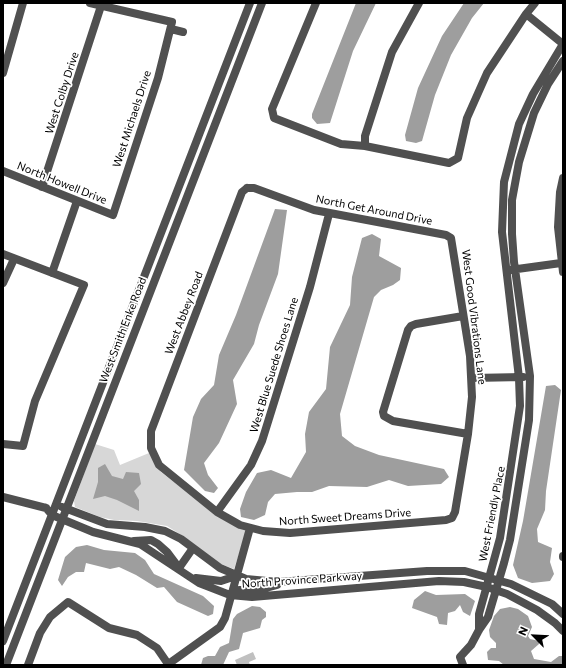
<!DOCTYPE html>
<html>
<head>
<meta charset="utf-8">
<style>
  body { margin:0 }
  #map { position:relative; width:566px; height:668px; overflow:hidden; background:#fff; font-family:Commissioner,sans-serif }
  canvas { display:block }
  .frame { position:absolute; inset:0; border:4px solid #000; pointer-events:none }
  .north { position:absolute; left:514px; top:616px; width:40px; height:40px; -webkit-text-stroke:3px #fff; paint-order:stroke; rotate:294deg; font-size:11px; font-weight:700; line-height:16px; text-align:center; color:#000 }
  .north::after { content:''; display:block; margin:auto; width:14px; height:18px; background:#000; clip-path:polygon(50% 0,100% 100%,50% 72%,0 100%) }
</style>
</head>
<body>
<div id="map">
<canvas width="566" height="668"></canvas>
<div class="frame"></div>
<div class="north">N</div>
</div>
<script>
const ctx = document.querySelector('canvas').getContext('2d');
ctx.lineJoin = 'round';
function fill(path, color) { ctx.fillStyle = color; ctx.fill(path, 'evenodd'); }
const shape = rows => new Path2D(rows.map(r => 'M' + r).join(''));
function stroke(path, color, width, dash) { ctx.strokeStyle = color; ctx.lineWidth = width; ctx.lineCap = dash ? 'butt' : 'round'; ctx.setLineDash(dash || []); ctx.stroke(path); }
function label(font, color, halo, rows, align = 'center') {
  ctx.font = font + ' Commissioner,sans-serif'; ctx.lineWidth = 3.5; ctx.setLineDash([]); ctx.textBaseline = 'middle'; ctx.strokeStyle = halo; ctx.fillStyle = color; for (const [text, x, y, turn = 0] of rows) {
    ctx.save(); ctx.translate(x, y); ctx.rotate((+turn || 0) * Math.PI / 180); ctx.textAlign = isNaN(turn) ? turn : align; if (halo) ctx.strokeText(text, 0, 0); ctx.fillText(text, 0, 0); ctx.restore();
  }
}
const green = shape([
  [95,444,114,450,120,465,149,453,161,472,192,496,247,530,234,569,218,563,183,536,167,526,137,521,114,520,100,517,75,507,74,501]
]);
const water = shape([
  [356,3,376,3,353,51,330,123,317,124,312,118,312,114],
  [464,3,484,3,472,18,451,55,435,95,422,141,416,143,406,141,405,135,418,88,442,36],
  [275,209,287,210,278,274,259,325,254,344,233,380,237,404,219,443,204,463,208,475,218,488,214,493,205,491,184,470,193,417,201,399,214,385,219,355,236,315],
  [372,234,381,239,379,256,401,268,400,280,393,285,381,290,374,297,340,414,342,436,355,446,379,455,444,469,449,477,441,484,408,486,389,480,367,487,329,486,312,492,297,492,275,494,268,502,265,515,254,520,241,517,240,509,246,492,257,473,271,470,291,478,306,452,305,434,309,412,326,389,330,347,350,305,352,277,362,238],
  [555,385,561,390,546,491,545,510,537,529,538,542,552,548,550,562,554,574,550,581,532,583,518,578,513,565,523,521,546,386],
  [105,464,112,476,123,479,126,472,139,473,141,484,134,491,139,500,139,511,117,500,105,496,93,499,98,482,98,468],
  [87,545,104,550,135,553,145,560,154,574,203,596,214,606,213,614,208,616,177,602,164,587,157,588,136,575,119,567,110,569,86,563,84,572,76,572,68,577,62,586,58,580,65,557,76,547],
  [425,591,436,595,465,594,475,601,470,616,463,612,460,605,455,611,448,613,447,625,439,624,437,617,412,608,414,600],
  [252,606,260,607,266,612,266,617,262,620,260,628,243,633,239,649,229,652,223,665,201,665,203,658,208,656,215,656,220,647,229,643,233,619,237,614],
  [510,607,518,609,528,616,532,627,528,636,530,639,539,641,539,644,531,651,534,659,551,662,559,656,562,656,563,665,504,665,499,661,488,660,487,652,491,648,496,648,496,643,490,637,489,630,494,616,500,609]
]);
const building = shape([
  [253,652,256,659,249,662,250,665,237,665,235,660]
]);
const minor = shape([
  [316,3,272,109,274,118,341,144,365,146,449,163,458,158,467,118,487,73,526,14,535,3],
  [526,14,563,44],
  [171,29,183,32],
  [3,73,23,3],
  [365,146,365,136,392,52,419,3],
  [3,171,113,215,158,78,172,22,90,3],
  [563,178,560,192,558,227,563,272],
  [42,187,101,6],
  [247,188,254,188,314,210,446,235,451,238,470,356,472,397,468,434,455,512,452,518,446,520,290,533,263,531,240,525,217,512,159,465,151,448,151,431,242,192,247,188],
  [3,254,84,285,35,401,23,446,3,444],
  [510,270,561,263],
  [52,273,77,201],
  [3,283,14,259],
  [463,316,416,324,411,326,408,330,383,412,384,416,393,421,468,434],
  [472,378,523,377],
  [3,497,46,508],
  [62,507,107,524,145,527,165,531,181,539,220,568,246,579,278,582,427,571,465,571,511,584,552,604,563,614],
  [46,508,52,515,93,532,140,544,199,583,230,595,252,597,439,581,464,582,487,587,507,594,537,610,555,623,563,631],
  [217,512,251,465,262,441,310,287,329,214],
  [134,541,151,540,158,544,167,552,179,568,193,548],
  [563,556,563,557],
  [196,578,221,581,236,576],
  [230,595,239,590,259,590,277,585],
  [479,630,479,614,500,538,520,406,519,378,502,232,504,182,519,124,533,94,563,44],
  [3,641,250,3],
  [6,665,262,3],
  [28,665,40,633,50,617,68,602,109,628,137,635,157,648,168,664],
  [167,665,220,627,225,618,250,528],
  [463,665,460,657,471,645,479,630,488,617,504,563,510,540,529,420,530,376,514,262,512,234,512,200,519,162,534,113,548,84,563,61]
]);
const streetNames = [
  ["West Colby Drive",62,93,-72],
  ["West Michaels Drive",132,119,-72],
  ["North Howell Drive",62,183,22],
  ["North Get Around Drive",374,210,11],
  ["West Abbey Road",184,313,-69],
  ["West Good Vibrations Lane",474,317,83],
  ["West Smith Enke Road",123,330,-69],
  ["West Blue Suede Shoes Lane",274,365,-73],
  ["West Friendly Place",492,514,-79],
  ["North Sweet Dreams Drive",345,517,-4],
  ["North Province Parkway",302,580,-4]
];
fill(green, '#d7d7d7');
fill(water, '#9e9e9e');
fill(building, '#c0c0c0');
stroke(minor, '#505050', 8);
label('11px', '#000', '#fff', streetNames);
</script>
</body>
</html>
